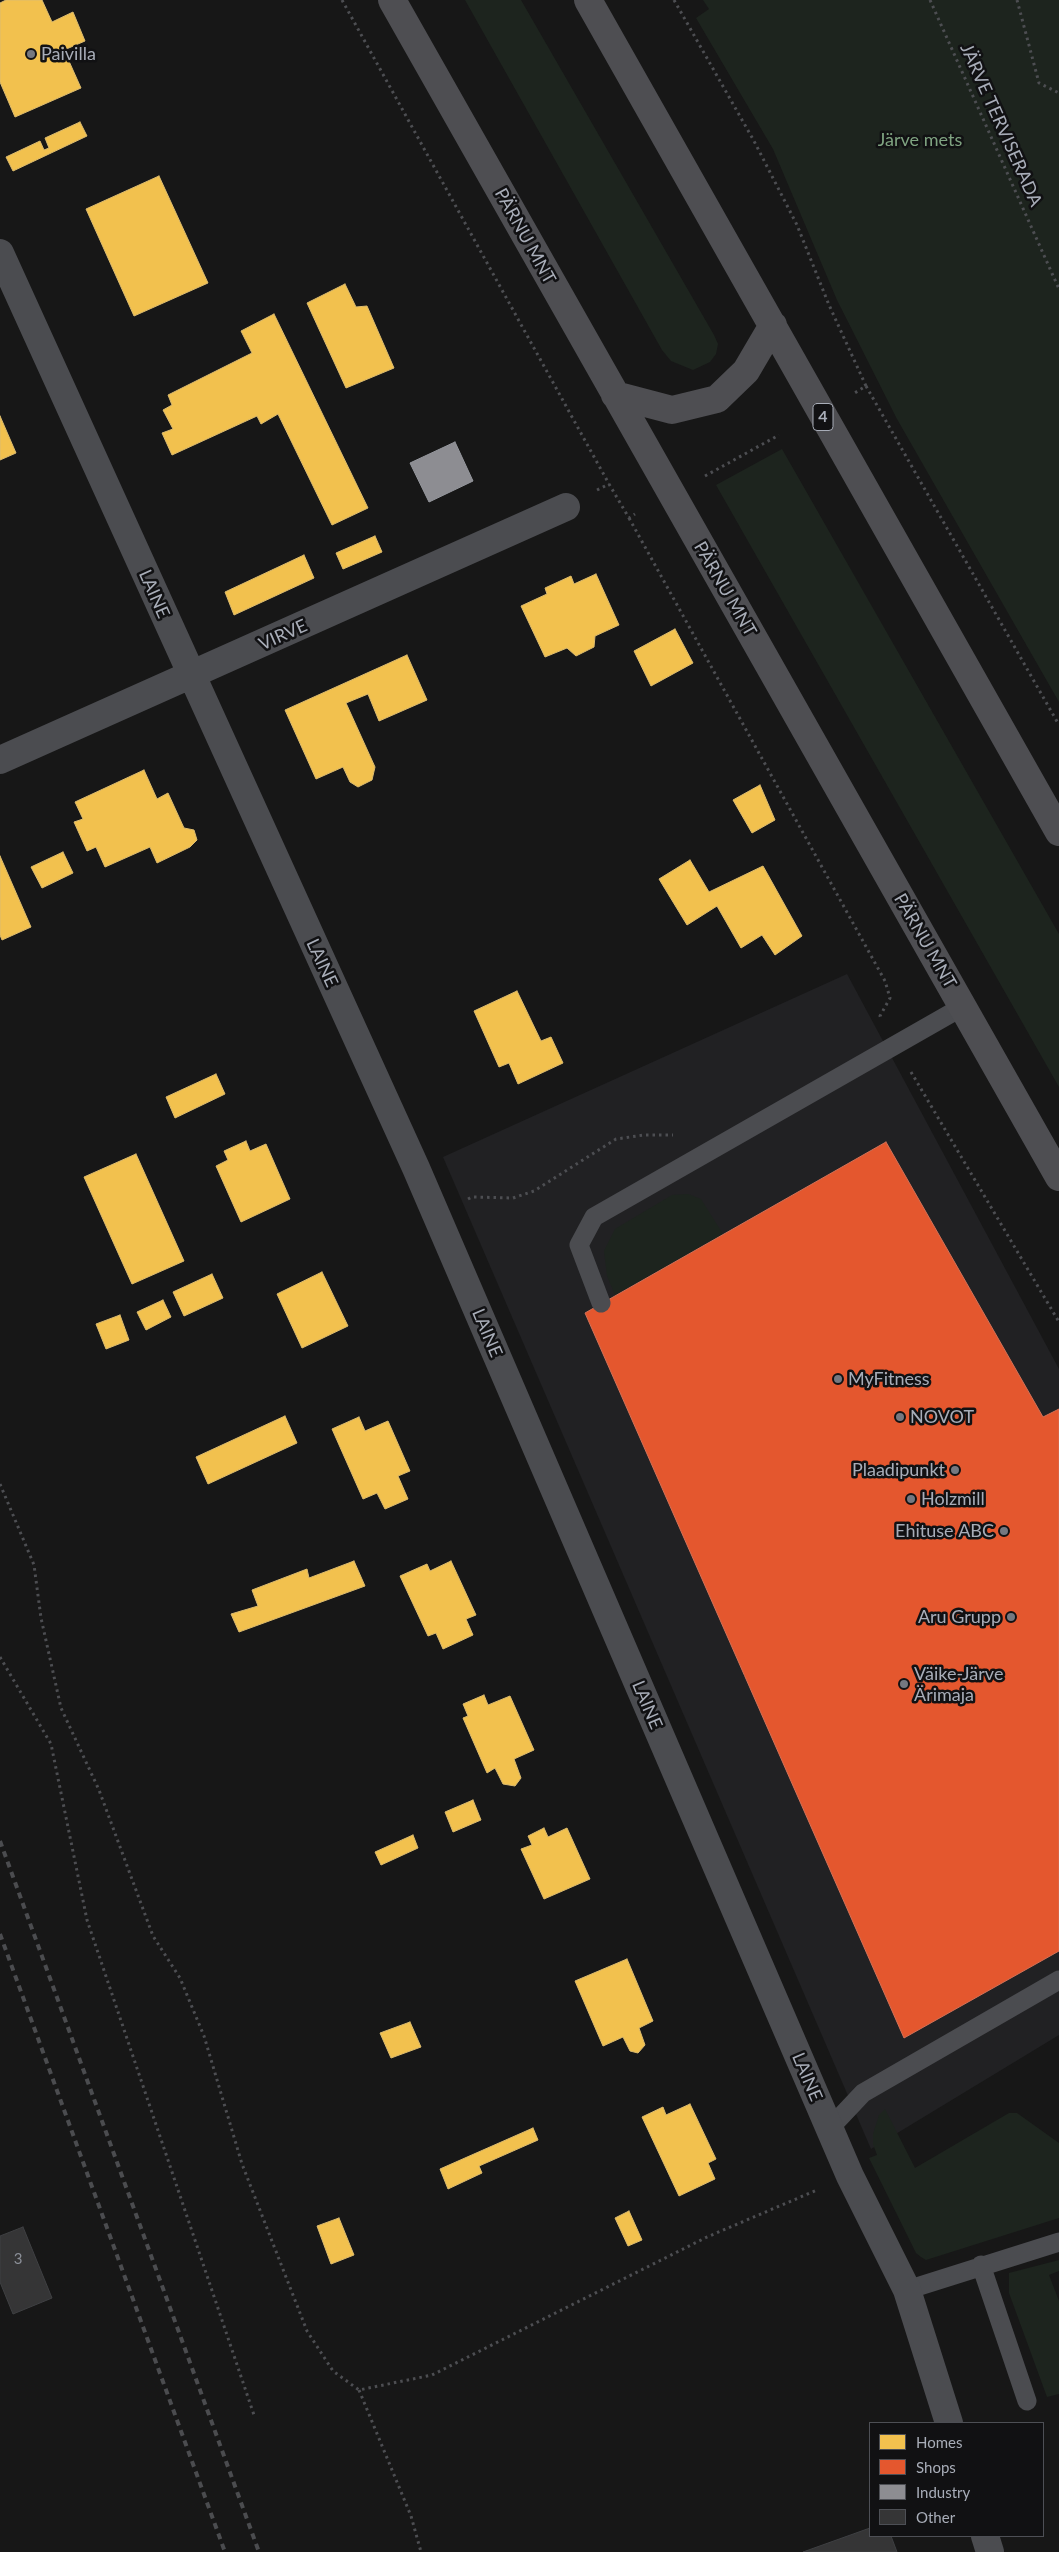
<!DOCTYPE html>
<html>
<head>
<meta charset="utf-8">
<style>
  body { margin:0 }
  #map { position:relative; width:1059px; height:2552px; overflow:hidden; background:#171717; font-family:Lato,sans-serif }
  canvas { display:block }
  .legend { position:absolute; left:869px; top:2422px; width:175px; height:115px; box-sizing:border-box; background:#111113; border:1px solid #4d4f55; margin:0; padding:6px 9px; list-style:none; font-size:15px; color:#a8adb8 }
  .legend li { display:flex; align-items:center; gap:10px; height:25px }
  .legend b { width:25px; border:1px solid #4d4f55 }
</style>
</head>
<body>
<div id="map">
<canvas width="1059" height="2552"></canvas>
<ul class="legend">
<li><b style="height:14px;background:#f2c14e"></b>Homes</li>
<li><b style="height:14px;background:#e4572e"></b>Shops</li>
<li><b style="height:14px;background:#8d8d92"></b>Industry</li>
<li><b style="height:14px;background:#353536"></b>Other</li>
</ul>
</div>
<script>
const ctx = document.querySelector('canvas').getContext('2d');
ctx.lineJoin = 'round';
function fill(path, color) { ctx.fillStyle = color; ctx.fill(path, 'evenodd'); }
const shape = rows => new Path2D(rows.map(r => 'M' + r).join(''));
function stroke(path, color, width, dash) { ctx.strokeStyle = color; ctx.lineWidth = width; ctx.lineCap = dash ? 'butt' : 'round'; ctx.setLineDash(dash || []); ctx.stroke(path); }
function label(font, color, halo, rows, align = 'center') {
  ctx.font = font + ' Lato,sans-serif'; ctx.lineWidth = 5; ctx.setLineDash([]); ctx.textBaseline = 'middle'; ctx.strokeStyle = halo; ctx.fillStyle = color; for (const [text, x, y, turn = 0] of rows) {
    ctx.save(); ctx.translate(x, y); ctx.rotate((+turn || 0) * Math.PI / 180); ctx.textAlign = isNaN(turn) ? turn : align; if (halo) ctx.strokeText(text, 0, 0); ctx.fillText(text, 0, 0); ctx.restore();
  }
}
const built = shape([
  [847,974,1059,1369,1059,2035,871,2149,443,1157]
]);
const green = shape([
  [465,0,521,0,714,335,718,344,716,354,710,362,693,370,671,361,662,350],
  [703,0,1059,0,1059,702,897,419,837,300,773,149,696,18,709,9],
  [782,449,1059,934,1059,1087,716,485],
  [688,1194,701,1199,723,1234,615,1295,607,1276,604,1251,615,1229,672,1195],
  [885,2109,915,2168,1009,2113,1017,2113,1059,2143,1059,2218,926,2260,921,2257,916,2253,869,2158,877,2155,873,2144,873,2134,879,2115],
  [1059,2260,1059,2271,1049,2275,1059,2301,1059,2394,1047,2397,1009,2293,1009,2273]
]);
const homes = shape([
  [6,0,42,0,52,22,73,12,85,41,64,50,81,88,15,117,0,82,0,3,6,0],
  [80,122,87,136,13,171,6,157,40,141,44,150,49,148,45,138,80,122],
  [159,176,208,283,134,316,86,209,159,176],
  [345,284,356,307,367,306,394,368,346,388,307,303,345,284],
  [274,314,368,508,332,525,278,414,261,424,257,416,172,455,162,433,173,429,163,410,172,405,168,395,252,353,241,331,274,314],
  [0,416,16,453,0,460,0,416],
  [375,536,382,552,343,569,336,553,375,536],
  [304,555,314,578,234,615,225,592,304,555],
  [596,574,619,625,595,636,594,647,576,656,567,648,545,657,521,606,547,594,545,588,571,576,574,584,596,574],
  [675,629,693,663,651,686,634,651,675,629],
  [407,655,427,700,379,721,368,694,346,703,375,767,372,780,358,787,350,782,343,767,316,779,285,710,407,655],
  [144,770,157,799,168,793,184,828,194,830,197,840,190,847,157,863,150,847,105,867,96,847,87,851,74,822,83,819,75,802,144,770],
  [760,785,775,820,752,833,733,800,760,785],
  [63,852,73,873,42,888,31,867,63,852],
  [0,856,31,927,2,940,0,935,0,856],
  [690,860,709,892,763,866,802,936,775,955,762,935,741,948,717,906,687,925,659,879,690,860],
  [517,991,541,1041,551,1037,563,1063,518,1084,509,1063,499,1067,474,1011,517,991],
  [216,1074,225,1094,175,1118,166,1097,216,1074],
  [246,1141,250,1151,266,1144,290,1199,241,1222,216,1166,228,1160,224,1151,246,1141],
  [136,1154,184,1261,132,1284,84,1177,136,1154],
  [322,1272,348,1326,302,1348,277,1294,322,1272],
  [212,1274,223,1298,184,1316,173,1292,212,1274],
  [163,1300,171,1317,146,1330,137,1312,163,1300],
  [120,1315,129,1340,106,1349,96,1324,120,1315],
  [285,1416,297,1443,208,1484,196,1457,285,1416],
  [359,1417,365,1431,388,1421,410,1471,398,1476,408,1499,385,1509,377,1493,363,1499,332,1429,359,1417],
  [354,1561,365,1586,239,1632,231,1614,258,1606,252,1590,307,1569,309,1578,354,1561],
  [451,1561,476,1615,466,1619,473,1635,443,1649,436,1633,428,1636,400,1576,427,1564,430,1571,451,1561],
  [484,1695,488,1705,510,1696,534,1750,514,1759,521,1778,515,1786,503,1784,495,1768,487,1773,463,1718,468,1716,463,1704,484,1695],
  [473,1800,481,1820,453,1832,445,1812,473,1800],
  [544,1828,548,1837,567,1828,590,1879,544,1899,521,1849,532,1845,528,1836,544,1828],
  [413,1835,418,1848,381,1865,375,1852,413,1835],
  [627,1959,653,2021,639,2028,645,2045,638,2053,630,2051,623,2037,603,2046,575,1981,627,1959],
  [410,2022,421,2047,391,2058,380,2033,410,2022],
  [690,2104,716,2159,708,2163,715,2179,679,2196,642,2117,663,2107,666,2115,690,2104],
  [533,2128,538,2140,479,2166,482,2173,448,2189,440,2169,533,2128],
  [629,2211,642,2240,628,2246,615,2218,629,2211],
  [339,2218,354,2255,331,2264,317,2226,339,2218]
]);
const shops = shape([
  [886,1142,1043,1417,1059,1409,1059,1951,904,2038,585,1313,886,1142]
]);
const industry = shape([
  [455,442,473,481,429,502,410,463,455,442]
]);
const building = shape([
  [23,2227,52,2298,13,2314,0,2282,0,2236,23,2227],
  [870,2528,870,2536,891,2536,897,2552,803,2552,870,2528]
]);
const path = shape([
  [342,0,609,484,629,518,635,514],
  [674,0,754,141,797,225,829,305,866,386,853,394],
  [930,0,1059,289],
  [1017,0,1039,83,1059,93],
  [866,386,1059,725],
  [705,476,779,435],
  [597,490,609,484],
  [629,518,885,981,890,998,880,1016,881,1018],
  [911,1072,1059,1322],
  [468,1199,472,1197,513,1198,534,1191,616,1139,644,1135,673,1135],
  [0,1484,34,1565,41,1618,61,1708,99,1790,153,1936,180,1978,204,2036,242,2164,307,2331,333,2371,359,2390,432,2375,707,2237,817,2190],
  [0,1657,51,1744,87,1920,255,2418],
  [359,2390,411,2516,421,2552]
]);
const service = shape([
  [601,1303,579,1245,594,1217,962,1007],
  [830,2128,863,2093,1059,1980],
  [981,2265,1027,2401],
  [907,2290,1059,2242]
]);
const minor = shape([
  [0,253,416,1168,850,2176,907,2290,949,2423],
  [0,760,566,507],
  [985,2536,990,2552]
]);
const trunk = shape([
  [392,0,1059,1177],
  [588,0,1059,832],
  [615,395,672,410,717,399,746,371,773,325]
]);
const rail = shape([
  [0,1841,259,2552],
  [0,1934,225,2552]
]);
const markers = [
  [31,54,5,"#757880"],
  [838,1379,5,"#757880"],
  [900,1417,5,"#757880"],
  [955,1470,5,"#757880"],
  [911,1499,5,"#757880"],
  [1004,1531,5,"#757880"],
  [1011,1617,5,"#757880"],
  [904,1684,5,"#757880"]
];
const numberNames = [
  ["3",18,2259]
];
const shields = [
  [823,417,20]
];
const shieldNames = [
  ["4",823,417]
];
const poiNames = [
  ["Paivilla",41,54],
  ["MyFitness",848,1379],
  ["NOVOT",910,1417],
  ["Plaadipunkt",945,1470,"right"],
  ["Holzmill",921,1499],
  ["Ehituse ABC",994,1531,"right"],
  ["Aru Grupp",1001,1617,"right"],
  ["Väike-Järve",914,1674],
  ["Ärimaja",914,1695]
];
const streetNames = [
  ["JÄRVE TERVISERADA",1001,125,66],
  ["PÄRNU MNT",525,236,61],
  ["PÄRNU MNT",725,589,60],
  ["LAINE",154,594,66],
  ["VIRVE",283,635,-24],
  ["PÄRNU MNT",925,941,60],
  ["LAINE",322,963,65],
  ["LAINE",487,1333,67],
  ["LAINE",647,1705,67],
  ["LAINE",807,2077,67]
];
const parkNames = [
  ["Järve mets",920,140]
];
fill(built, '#212123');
fill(green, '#1d241e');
fill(homes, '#f2c14e');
stroke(homes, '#dcbb6e', 1);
fill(shops, '#e4572e');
stroke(shops, '#d27157', 1);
fill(industry, '#8d8d92');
stroke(industry, '#95979d', 1);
fill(building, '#353536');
stroke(building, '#3f4043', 1);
stroke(path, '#4d4e52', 3, [2.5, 4]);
stroke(service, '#4b4c50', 19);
stroke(minor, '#4b4c50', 28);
stroke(trunk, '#4e4e52', 28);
stroke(rail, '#4b4c4f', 4, [6, 5]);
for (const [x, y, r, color] of markers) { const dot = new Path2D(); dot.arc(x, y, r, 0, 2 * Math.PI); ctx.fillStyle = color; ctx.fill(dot); stroke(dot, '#111113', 2); }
label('15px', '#8b8f98', null, numberNames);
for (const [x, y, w] of shields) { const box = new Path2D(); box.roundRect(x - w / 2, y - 13.5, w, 27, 4); ctx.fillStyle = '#111113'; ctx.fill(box); stroke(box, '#a8adb8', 1); }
label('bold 16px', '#a8adb8', null, shieldNames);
label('18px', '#a8adb8', '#111113', poiNames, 'left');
label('18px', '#a8adb8', '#111113', streetNames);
label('18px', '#7fa381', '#111113', parkNames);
</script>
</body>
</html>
